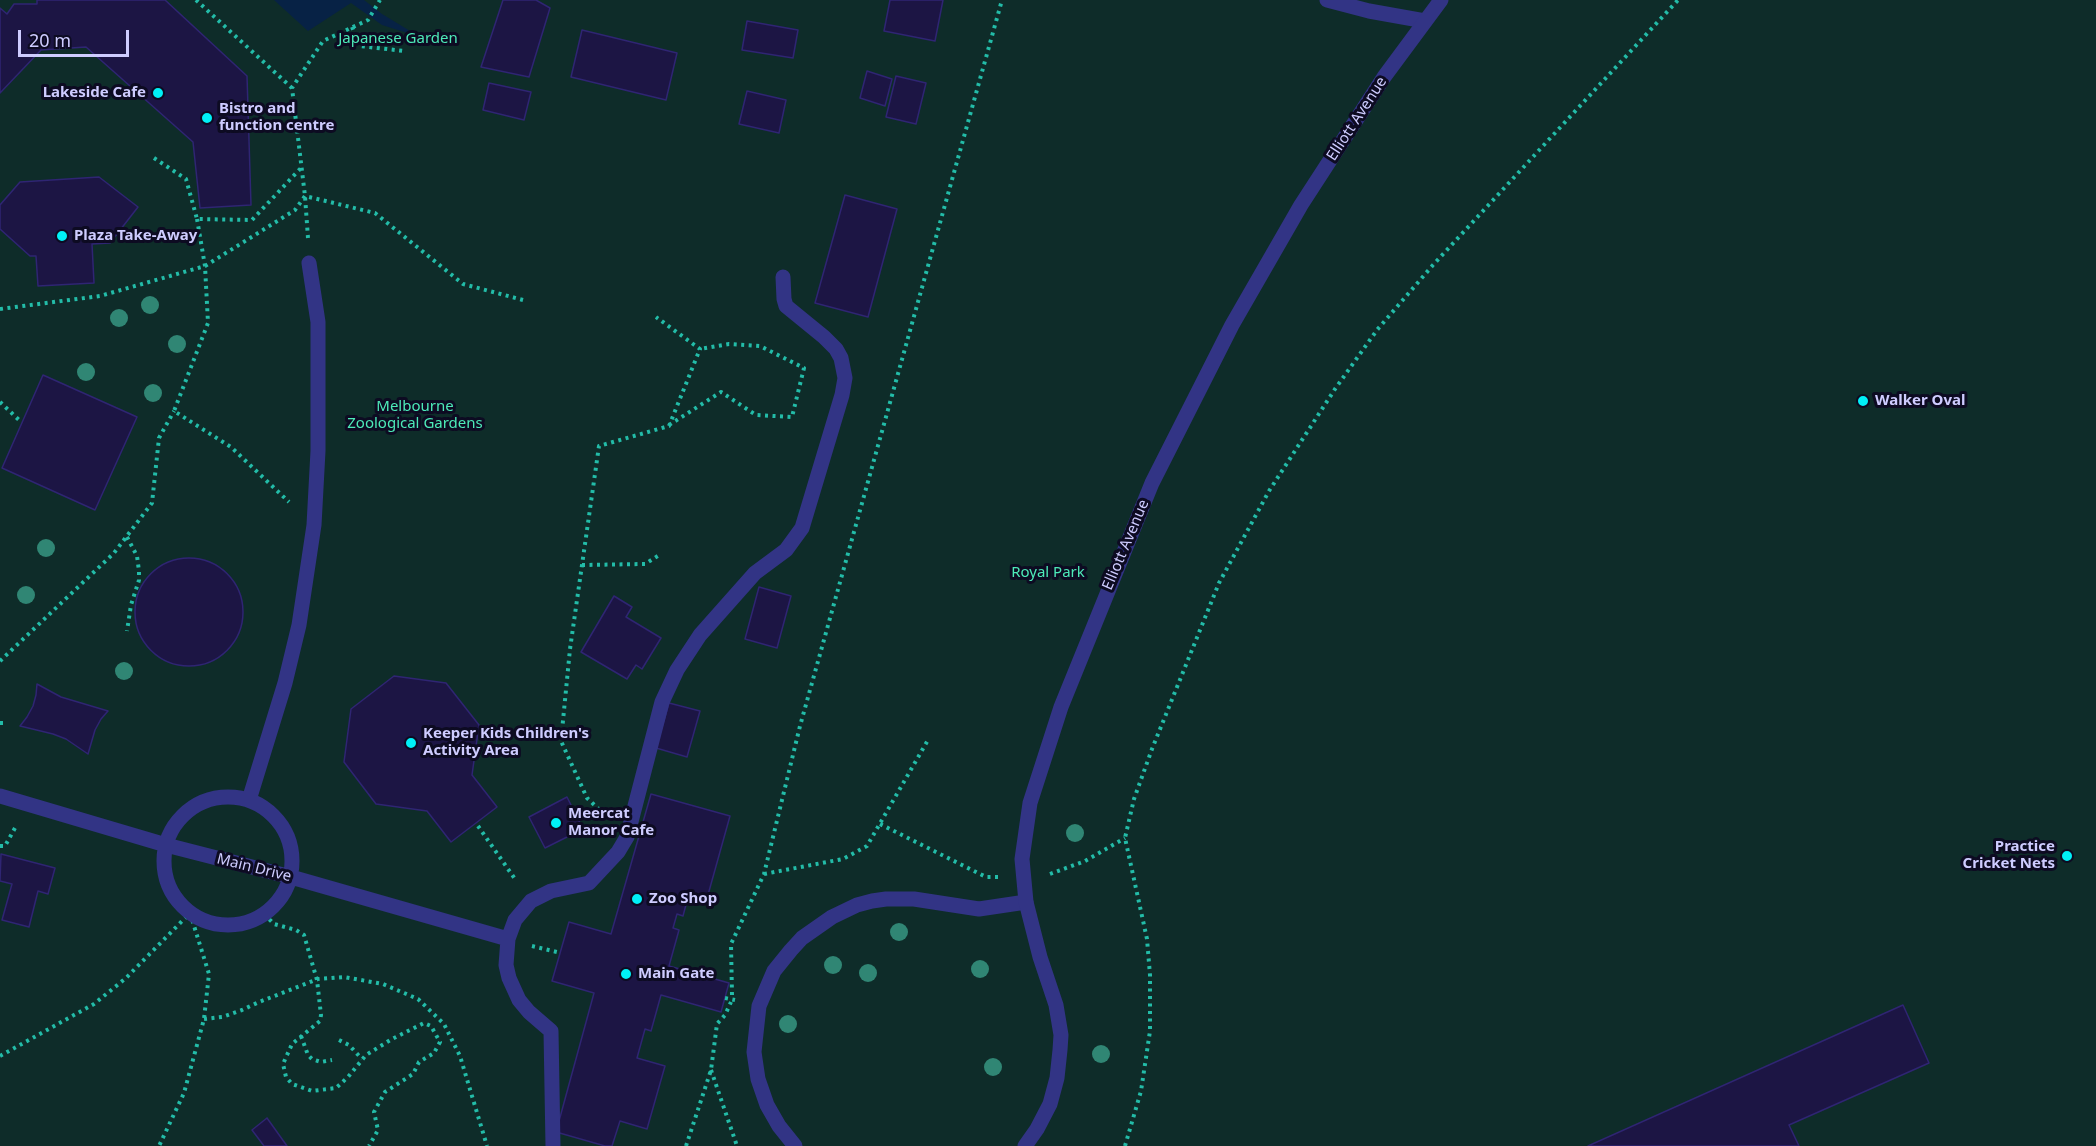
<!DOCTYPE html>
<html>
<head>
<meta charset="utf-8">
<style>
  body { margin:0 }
  #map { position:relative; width:2096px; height:1146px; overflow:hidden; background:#0d0b22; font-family:"Noto Sans",sans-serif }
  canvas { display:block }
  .scale { position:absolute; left:18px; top:30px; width:111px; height:27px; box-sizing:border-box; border:3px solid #ceccff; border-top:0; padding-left:8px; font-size:18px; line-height:21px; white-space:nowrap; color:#ceccff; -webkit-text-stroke:4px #0d0b22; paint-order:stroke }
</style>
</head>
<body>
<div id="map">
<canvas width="2096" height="1146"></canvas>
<div class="scale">20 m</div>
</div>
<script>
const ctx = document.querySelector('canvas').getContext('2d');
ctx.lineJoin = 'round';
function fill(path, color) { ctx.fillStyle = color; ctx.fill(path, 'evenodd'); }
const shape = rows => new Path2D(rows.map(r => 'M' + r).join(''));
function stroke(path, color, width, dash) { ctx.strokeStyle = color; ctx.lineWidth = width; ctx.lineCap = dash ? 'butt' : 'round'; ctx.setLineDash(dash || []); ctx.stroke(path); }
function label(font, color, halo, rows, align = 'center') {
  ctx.font = font + ' "Noto Sans",sans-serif'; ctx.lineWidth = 6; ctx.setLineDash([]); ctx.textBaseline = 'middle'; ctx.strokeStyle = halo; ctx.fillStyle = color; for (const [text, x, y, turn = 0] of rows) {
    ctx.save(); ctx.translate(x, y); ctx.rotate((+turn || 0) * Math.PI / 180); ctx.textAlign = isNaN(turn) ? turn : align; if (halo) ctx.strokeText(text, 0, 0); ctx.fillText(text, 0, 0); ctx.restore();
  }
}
const green = shape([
  [0,0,2096,0,2096,1146,0,1146]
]);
const water = shape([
  [274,0,364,0,382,14,420,37,382,25,351,3,308,31]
]);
const building = shape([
  [37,0,165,0,247,76,251,205,200,208,193,142,86,47,41,50,0,93,0,8,7,14,14,4,37,4,37,0],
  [503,0,536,0,550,8,529,77,481,67,503,0],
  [890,0,943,0,935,41,884,31,890,0],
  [747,21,798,30,793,58,742,50,747,21],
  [582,30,677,53,666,100,571,77,582,30],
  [867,71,892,79,885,106,860,98,867,71],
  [896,76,926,83,916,124,886,117,896,76],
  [489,83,531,92,524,120,483,110,489,83],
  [747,91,786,100,779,133,739,124,747,91],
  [99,177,138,207,110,243,92,244,94,283,38,286,36,256,30,256,0,229,0,205,20,182,99,177],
  [845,195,897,209,868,317,815,303,845,195],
  [43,375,137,417,95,510,2,468,43,375],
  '135 612a54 54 0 1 1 108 0a54 54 0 1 1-108 0Z',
  [759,587,791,596,777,648,745,639,759,587],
  [614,596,632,607,626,617,661,638,642,669,636,665,627,679,581,652,614,596],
  [394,676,446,683,479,725,472,775,497,807,451,842,427,811,376,804,344,762,351,709,394,676],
  [37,684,61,697,108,711,101,719,95,730,88,754,66,739,53,734,20,726,27,717,33,706,36,695,37,684],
  [669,703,700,711,687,757,656,748,669,703],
  [651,794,730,816,706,902,688,897,683,916,677,914,673,928,679,930,669,966,729,983,721,1012,661,995,651,1031,645,1029,637,1058,665,1066,647,1129,620,1121,612,1146,605,1146,556,1132,594,993,552,981,569,922,611,934,651,794],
  [567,797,583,829,545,848,529,817,567,797],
  [1,854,55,868,48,894,38,891,29,927,2,920,12,884,0,881,1,854],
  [1903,1005,1929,1063,1789,1125,1799,1146,1588,1146,1903,1005],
  [267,1118,287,1146,264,1146,252,1130,267,1118]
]);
const path = shape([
  [196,0,292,88],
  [352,27,360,46,404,51],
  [154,158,186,179,197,219,252,220,301,168],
  [197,219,205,266,208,323,174,411,231,447,289,502],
  [308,238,305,196,292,88,323,41,368,20,380,0],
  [0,309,100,296,205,266,295,210,305,196,375,213,463,284,523,300],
  [0,402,19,420],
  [669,425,721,392,756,415,792,417,804,368,760,346,729,344,700,349],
  [127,537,137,556,139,571,139,580,131,605,127,631],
  [582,565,645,564,661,554],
  [0,661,114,553,152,503,159,438,174,411],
  [0,723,3,723],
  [605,815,587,798,561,741,570,649,599,446,669,426,700,349,656,317],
  [880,824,986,877,998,877],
  [478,826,515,879],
  [0,846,5,846,15,828],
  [764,874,843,859,867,846,928,740],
  [1050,874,1085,861,1125,838],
  [264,914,274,924,296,930,304,935,317,980,321,1015,320,1021,292,1044,283,1064,286,1077,292,1084,312,1091,336,1088,348,1077,366,1055,392,1039,424,1023,431,1026,440,1042,434,1053,419,1062,413,1074,385,1092,374,1112,378,1130,369,1146],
  [532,946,561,953],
  [732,995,731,944,764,874,800,726,1002,0],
  [725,998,735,1000],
  [204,1019,222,1017,242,1010,259,1002,318,979,344,977,383,984,418,999,444,1024,460,1056,487,1146],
  [301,1036,308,1055,312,1059,321,1062,332,1060],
  [339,1040,349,1045,362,1059],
  [0,1056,94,1004,126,978,190,913,209,974,204,1019,184,1093,159,1146],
  [711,1070,737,1146],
  [686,1146,711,1070,717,1024,725,1015,731,1002],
  [1125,1146,1141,1091,1150,1031,1150,975,1147,939,1125,838,1134,799,1152,749,1219,583,1269,491,1335,389,1377,330,1433,265,1678,0]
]);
const lane = shape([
  [1327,0,1369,11,1425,21],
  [795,1146,779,1126,767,1105,758,1079,754,1052,759,1006,774,971,791,950,802,938,832,917,857,905,872,901,886,899,914,899,979,909,1026,902]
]);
const street = shape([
  [0,796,166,845,291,877,508,939],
  '164 861a64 64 0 1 1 128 0a64 64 0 1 1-128 0Z',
  [249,800,285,683,299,625,314,525,318,451,318,322,309,263],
  [553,1146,551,1031,529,1012,519,1000,509,978,506,965,508,939,515,920,531,901,551,891,589,883,618,852,627,837,662,702,677,670,700,635,755,573,786,550,802,528,842,395,845,378,841,358,836,349,824,337,786,306,784,299,783,277],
  [1025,1146,1037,1129,1050,1104,1057,1078,1060,1050,1061,1035,1056,1005,1040,957,1026,902,1022,859,1030,803,1061,707,1152,483,1232,325,1301,205,1384,77,1441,0]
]);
const trees = [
  [150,305],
  [119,318],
  [177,344],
  [86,372],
  [153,393],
  [46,548],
  [26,595],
  [124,671],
  [1075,833],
  [899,932],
  [833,965],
  [980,969],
  [868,973],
  [788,1024],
  [1101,1054],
  [993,1067]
];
const markers = [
  [158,93,6,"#00f0f7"],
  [207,118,6,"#00f0f7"],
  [62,236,6,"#00f0f7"],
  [1863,401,6,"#00f0f7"],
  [411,743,6,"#00f0f7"],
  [556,823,6,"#00f0f7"],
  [2067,856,6,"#00f0f7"],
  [637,899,6,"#00f0f7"],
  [626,974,6,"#00f0f7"]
];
const parkNames = [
  ["Japanese Garden",398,39],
  ["Melbourne",415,407],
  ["Zoological Gardens",415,424],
  ["Royal Park",1048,573]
];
const poiNames = [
  ["Lakeside Cafe",146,93,"right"],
  ["Bistro and",219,109],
  ["function centre",219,126],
  ["Plaza Take-Away",74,236],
  ["Walker Oval",1875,401],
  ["Keeper Kids Children's",423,734],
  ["Activity Area",423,751],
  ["Meercat",568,814],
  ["Manor Cafe",568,831],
  ["Practice",2055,847,"right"],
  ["Cricket Nets",2055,864,"right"],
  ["Zoo Shop",649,899],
  ["Main Gate",638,974]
];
const streetNames = [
  ["Elliott Avenue",1357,119,-57],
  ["Elliott Avenue",1126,545,-67],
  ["Main Drive",254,868,14]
];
fill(green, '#0e2c29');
fill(water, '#072245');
fill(building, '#1c1544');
stroke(building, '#2f2573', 1.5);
stroke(path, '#23bca8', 4, [3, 4.5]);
stroke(lane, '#323485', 15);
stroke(street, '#323485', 15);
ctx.fillStyle = '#308674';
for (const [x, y] of trees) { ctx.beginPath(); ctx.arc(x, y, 9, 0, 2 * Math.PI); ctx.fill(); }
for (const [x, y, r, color] of markers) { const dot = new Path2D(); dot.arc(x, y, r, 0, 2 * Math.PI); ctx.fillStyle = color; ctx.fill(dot); stroke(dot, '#0d0b22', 2); }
label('15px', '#4deab8', '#0d0b22', parkNames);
label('bold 15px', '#ceccff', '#0d0b22', poiNames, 'left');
label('15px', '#ceccff', '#0d0b22', streetNames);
</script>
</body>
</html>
